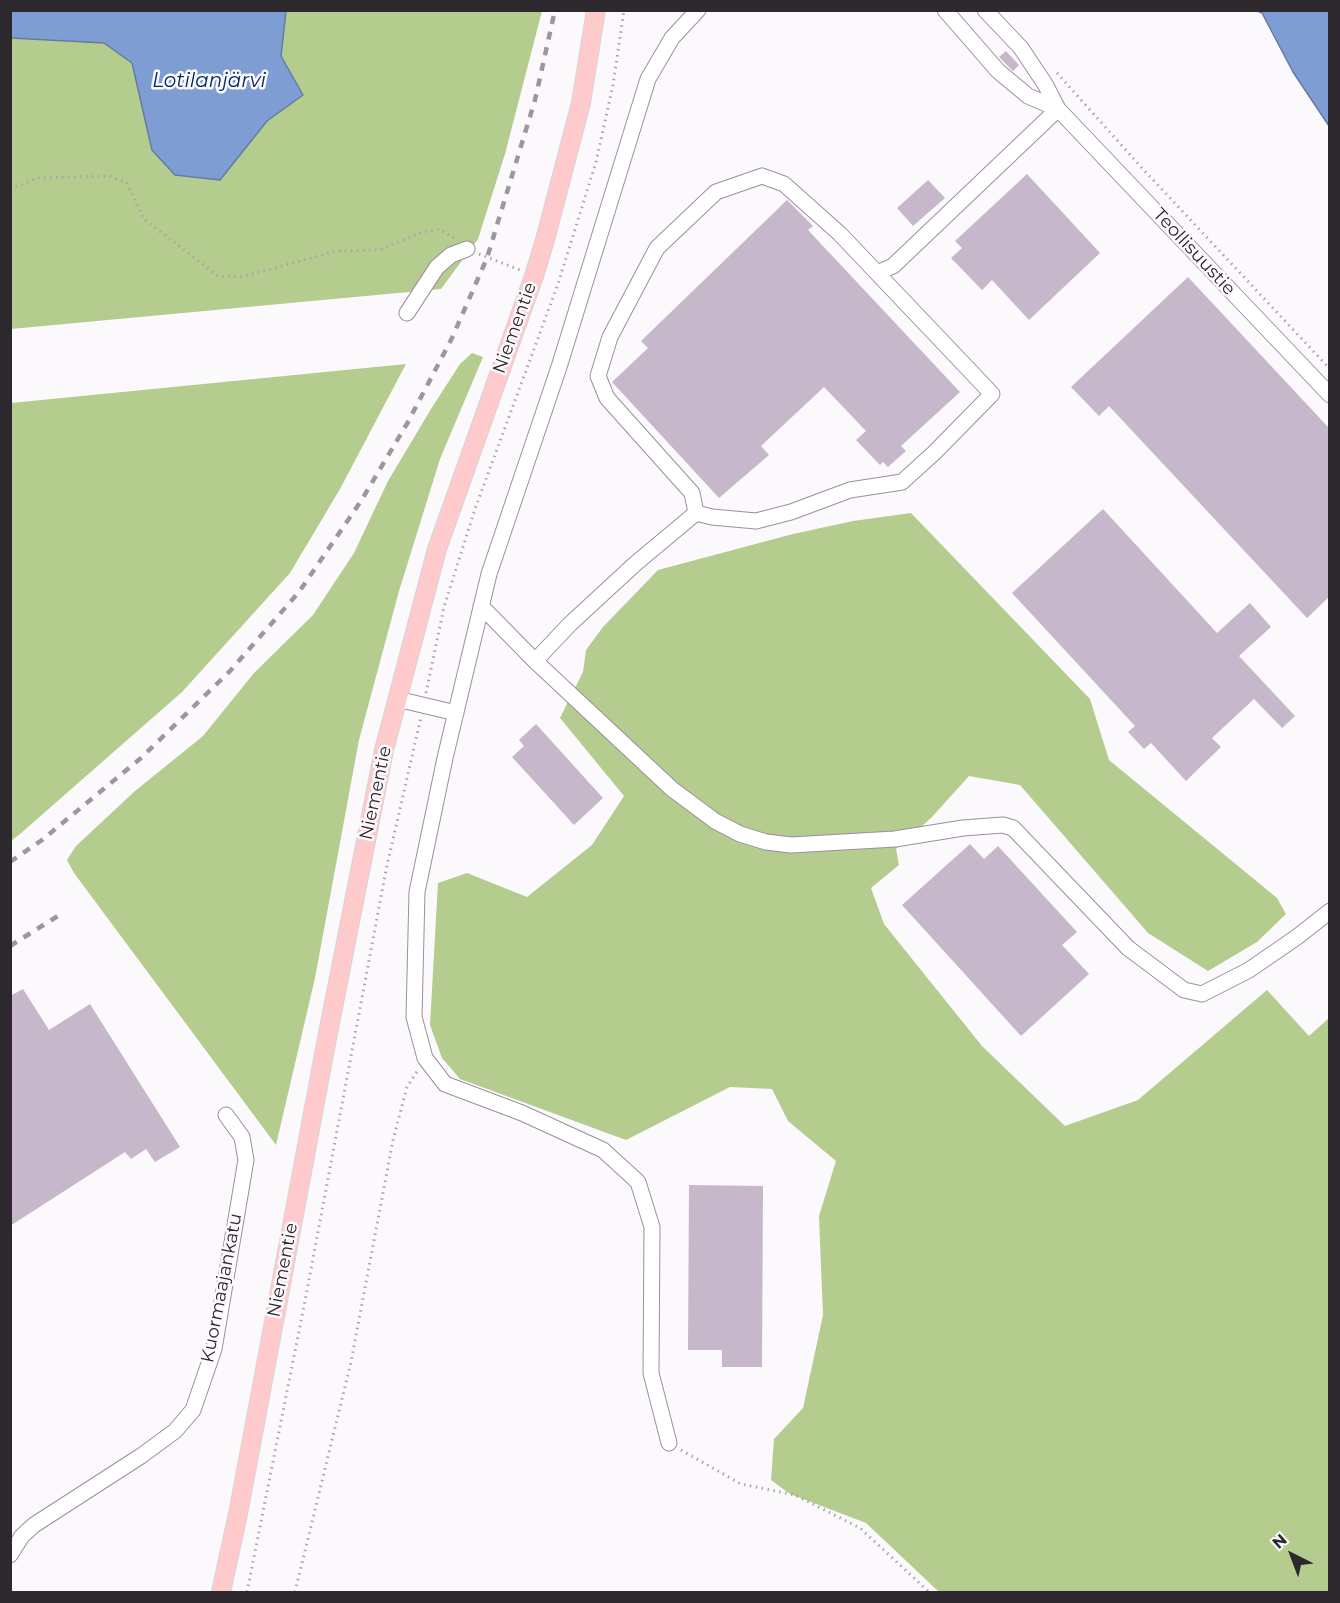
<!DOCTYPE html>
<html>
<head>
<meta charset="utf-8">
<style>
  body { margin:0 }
  #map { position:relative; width:1340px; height:1603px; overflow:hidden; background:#fcf9fd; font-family:Montserrat,sans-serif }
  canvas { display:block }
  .frame { position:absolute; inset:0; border:12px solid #2d272e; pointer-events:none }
  .north { position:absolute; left:1262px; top:1525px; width:60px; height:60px; -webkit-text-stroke:4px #fcf9fd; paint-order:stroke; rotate:318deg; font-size:16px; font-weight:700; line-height:24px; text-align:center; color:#2d272e }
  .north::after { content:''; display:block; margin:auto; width:21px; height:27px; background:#2d272e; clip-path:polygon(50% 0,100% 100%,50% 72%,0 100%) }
</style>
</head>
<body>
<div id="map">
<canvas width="1340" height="1603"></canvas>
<div class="frame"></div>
<div class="north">N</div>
</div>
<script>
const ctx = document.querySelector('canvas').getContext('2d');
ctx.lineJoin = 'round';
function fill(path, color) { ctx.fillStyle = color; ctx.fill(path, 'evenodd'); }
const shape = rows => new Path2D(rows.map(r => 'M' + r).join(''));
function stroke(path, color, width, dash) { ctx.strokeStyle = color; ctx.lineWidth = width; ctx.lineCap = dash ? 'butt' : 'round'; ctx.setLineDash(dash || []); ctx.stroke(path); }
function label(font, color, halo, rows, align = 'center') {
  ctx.font = font + ' Montserrat,sans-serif'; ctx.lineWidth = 5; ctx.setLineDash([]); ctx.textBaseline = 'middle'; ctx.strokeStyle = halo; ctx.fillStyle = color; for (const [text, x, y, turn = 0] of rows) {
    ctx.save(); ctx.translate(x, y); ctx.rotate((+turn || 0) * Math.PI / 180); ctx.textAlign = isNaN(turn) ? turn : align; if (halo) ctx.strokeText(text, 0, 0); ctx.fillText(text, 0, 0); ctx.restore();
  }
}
const forest = shape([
  [286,11,542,11,505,154,478,239,441,289,11,329,10,38,104,43,132,63,152,150,220,180,267,121,303,95,281,56],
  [472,353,483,357,440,459,399,591,359,740,315,978,276,1145,74,873,67,860,76,846,135,791,203,736,254,673,313,615,354,553,388,481,431,409,460,364],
  [406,364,340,489,290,573,182,692,20,834,11,841,11,403],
  [911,513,1090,699,1109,760,1277,898,1286,914,1257,942,1208,971,1148,933,1020,785,969,776,931,818,896,849,899,865,871,888,884,924,982,1046,1065,1126,1138,1100,1267,990,1309,1036,1329,1018,1329,1592,939,1592,866,1523,790,1494,771,1480,774,1439,803,1408,823,1315,819,1216,836,1161,788,1121,772,1089,730,1087,626,1140,460,1079,442,1058,430,1025,438,883,467,873,527,897,592,845,624,796,560,718,583,672,586,650,603,627,658,570,793,534,853,521]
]);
const water = shape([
  [10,11,286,11,281,56,303,95,267,121,220,180,175,175,152,150,132,63,104,43,11,38,10,11],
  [1257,11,1329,11,1329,126,1293,72,1262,13,1257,11]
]);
const building = shape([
  [1006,51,1019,65,1013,71,999,57],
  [1027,174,1100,253,1029,320,992,280,982,290,951,258,962,248,955,241],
  [928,180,945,198,913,226,897,208],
  [787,200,813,226,808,230,960,392,901,446,906,451,888,467,883,462,880,465,856,440,866,431,824,387,761,446,769,455,719,498,612,382,648,348,641,341],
  [1188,277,1329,428,1329,597,1307,618,1109,406,1099,416,1071,387],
  [1103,509,1217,633,1250,603,1271,627,1239,656,1295,716,1282,728,1254,699,1212,738,1221,747,1186,781,1151,743,1144,749,1128,732,1135,726,1012,593],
  [536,724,603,798,574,825,512,757,524,746,519,740],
  [970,844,984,859,998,846,1077,932,1062,945,1089,974,1021,1036,902,905],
  [23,989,49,1030,90,1004,180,1147,155,1162,146,1149,131,1159,125,1152,10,1226,10,996],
  [689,1185,763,1186,762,1367,722,1367,722,1350,688,1350]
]);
const path = shape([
  [1057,73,1141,167,1330,369],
  [10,189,38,178,109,176,126,182,144,219,218,276,241,277,337,251,379,250,420,233,439,229,456,239],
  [479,254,520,270],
  [426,693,444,607,475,509,558,284,596,162,613,85,624,10],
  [681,1450,741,1484,795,1495,860,1528,929,1592],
  [247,1592,305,1301,386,870,421,717],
  [295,1592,351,1362,393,1140,407,1087,418,1070]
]);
const minor = shape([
  [945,10,998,71,1028,96,1058,109],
  [985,10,1021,48,1045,84,1058,109,1330,395],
  [762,176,784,184,840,234,992,394,934,453,902,482,850,490,791,512,756,521,712,517,696,513,692,493,607,398,598,376,610,337,657,248,716,192,762,176],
  [877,273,893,266,1058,109],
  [407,313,437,267,451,255,467,249],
  [481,606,535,661,672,789,715,821,740,834,766,842,791,845,895,839,963,828,1003,825,1013,828,1128,948,1184,990,1202,994,1249,970,1297,937,1330,911],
  [535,661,570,624,635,564,696,513],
  [397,699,456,713],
  [669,1443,651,1373,652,1227,638,1182,603,1150,522,1113,445,1084,425,1058,414,1017,417,892,445,758,489,574,559,367,648,79,672,38,698,10],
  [10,1555,22,1536,34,1525,141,1456,175,1431,193,1410,214,1349,246,1160,242,1137,226,1115]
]);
const major = shape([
  [221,1592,238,1514,328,1033,384,750,437,549,534,276,545,240,581,103,596,10]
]);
const rail = shape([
  [10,862,42,840,141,758,230,671,299,592,361,501,408,422,452,338,487,258,535,100,555,10],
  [10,946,61,914]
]);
const streetNames = [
  ["Teollisuustie",1194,252,47],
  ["Niementie",515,328,-70],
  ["Niementie",376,793,-78],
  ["Niementie",283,1270,-79],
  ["Kuormaajankatu",222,1288,-79]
];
const waterNames = [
  ["Lotilanjärvi",209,81]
];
fill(forest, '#b4cc8e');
fill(water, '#7e9ed3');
stroke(water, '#667aa2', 1.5);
fill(building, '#c6b7ca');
stroke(minor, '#9d8da1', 17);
stroke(major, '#d5d4d5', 20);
stroke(path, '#a9a5aa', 3, [1.5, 4.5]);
stroke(minor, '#fff', 15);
stroke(major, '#fecacb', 18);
stroke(rail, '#9b979c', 4.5, [8, 8]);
label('18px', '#2d272e', '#fcf9fd', streetNames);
label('italic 20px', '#032866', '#fcf9fd', waterNames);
</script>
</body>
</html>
